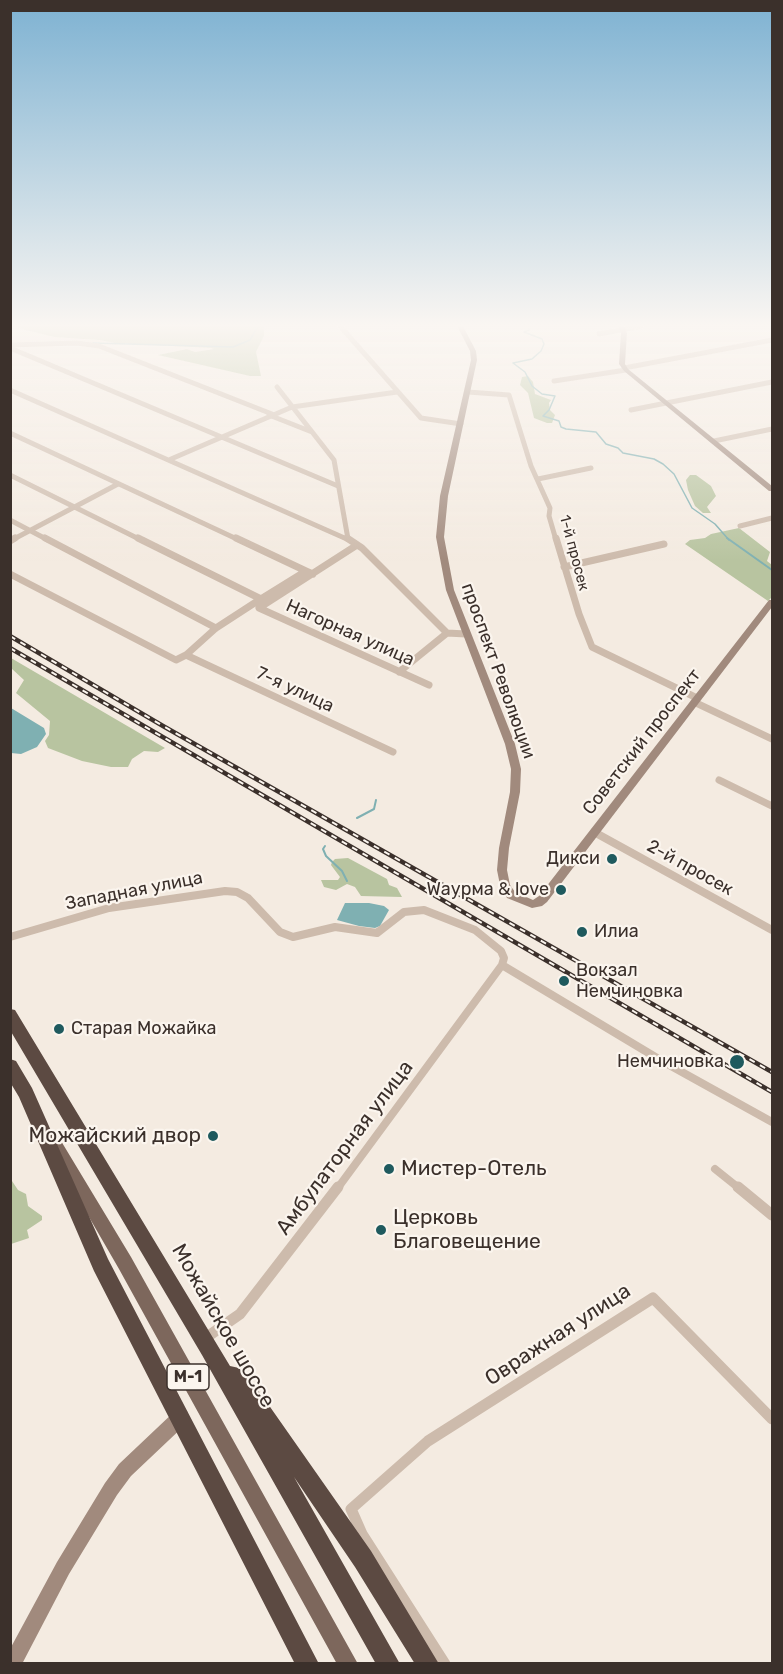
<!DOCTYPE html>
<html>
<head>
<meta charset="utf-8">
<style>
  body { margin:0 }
  #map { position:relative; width:783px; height:1674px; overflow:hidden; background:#f4ebe1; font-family:Rubik,sans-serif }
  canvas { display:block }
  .frame { position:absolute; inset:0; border:12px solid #3b302b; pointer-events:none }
</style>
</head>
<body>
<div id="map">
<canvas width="783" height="1674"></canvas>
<div class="frame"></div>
</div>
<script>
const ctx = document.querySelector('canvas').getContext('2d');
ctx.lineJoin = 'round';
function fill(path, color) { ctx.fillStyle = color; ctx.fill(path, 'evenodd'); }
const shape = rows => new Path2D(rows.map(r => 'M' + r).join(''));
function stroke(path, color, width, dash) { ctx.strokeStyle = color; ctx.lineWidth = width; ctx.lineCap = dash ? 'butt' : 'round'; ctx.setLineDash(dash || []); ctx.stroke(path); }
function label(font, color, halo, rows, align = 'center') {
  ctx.font = font + ' Rubik,sans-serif'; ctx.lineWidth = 4.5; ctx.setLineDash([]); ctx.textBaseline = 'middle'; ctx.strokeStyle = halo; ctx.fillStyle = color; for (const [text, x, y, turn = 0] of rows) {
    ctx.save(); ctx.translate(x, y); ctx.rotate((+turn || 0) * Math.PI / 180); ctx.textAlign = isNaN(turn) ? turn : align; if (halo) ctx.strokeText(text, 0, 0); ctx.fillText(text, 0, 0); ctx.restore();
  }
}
const green = shape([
  [11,326,264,326,264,336,256,352,261,376,250,376,158,355,187,349,195,352,214,349,211,348,115,343,99,340,54,337],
  [528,376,533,382,535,394,551,400,549,403,550,410,555,415,552,423,547,423,534,418,528,393,520,385,522,377],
  [690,475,696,475,711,486,716,496,707,507,711,513,703,513,695,506,688,490,686,480],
  [739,528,770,552,767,561,772,565,772,597,768,601,685,544,690,540,705,538,711,534],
  [10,658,11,658,165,748,158,752,144,751,132,759,128,767,111,767,82,761,48,748,45,741,49,735,50,721,16,693,24,680,11,668],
  [348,858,387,879,389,885,397,888,402,897,361,896,355,887,347,884,336,890,324,887,321,880,338,880,340,877,331,865,332,862,335,859],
  [10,1178,18,1190,26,1194,28,1206,42,1216,42,1220,27,1230,29,1238,11,1244]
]);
const water = shape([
  [11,708,44,728,46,734,37,747,21,754,11,753],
  [345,903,369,903,384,906,389,910,380,926,375,928,359,926,337,920]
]);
const streamFar1 = shape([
  [529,326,529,330,524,332,542,339,544,344,541,351,532,359,513,363,525,372,532,386,542,394,555,396,549,410,543,416,559,421,561,427,566,429,596,432,606,444,618,448,623,453,654,459,663,464,674,474,692,508,715,524,729,540],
  [93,343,233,347,250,340,258,326]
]);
const stream = shape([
  [727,538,772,570],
  [357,818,374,809,376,800],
  [325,846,323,849,326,856,342,871,347,881]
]);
const streetFar3 = shape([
  [340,326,421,418,461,424],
  [599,334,641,326],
  [10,345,77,343,99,346,272,414],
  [10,348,338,486],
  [624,368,772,340],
  [554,381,626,370],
  [277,387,334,460,348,539],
  [10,390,349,540],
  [468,392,509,395,531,466,550,508,549,516,556,540],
  [631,410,772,382],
  [269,415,312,432],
  [10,433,239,540],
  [714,441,772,429],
  [171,459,292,407,397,392],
  [10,475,141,540],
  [538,479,591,468],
  [10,520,48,540],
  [740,526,772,518],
  [12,540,118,484]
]);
const streetFar2 = shape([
  [45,538,216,628],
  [138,538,261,599],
  [236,538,306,571],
  [347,538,362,548,447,633,466,634],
  [556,538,579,614,592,647,697,698],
  [10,541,15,538],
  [357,545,259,608,429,685],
  [564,567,664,544],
  [10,574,176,660,186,655,216,628,256,602,306,571,313,574],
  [186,655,393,752],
  [399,672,447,633],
  [694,702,772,739],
  [719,780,772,806]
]);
const streetFar1 = shape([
  [594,832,772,930],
  [10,937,109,908,225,891,237,892,248,898,280,932,293,937,335,927,377,933,404,912,424,910,475,930,501,951,504,958,502,965,337,1189],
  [502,965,662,1061,772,1122],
  [715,1169,740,1189]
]);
const street = shape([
  [738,1187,772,1215],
  [204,1339,240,1314,338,1187],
  [445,1664,362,1534,351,1509,428,1441,653,1298,772,1419]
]);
const secondary = shape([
  [457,326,463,326,476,351,477,360,448,496,444,537,454,590,515,744,521,769,520,792,509,848,507,870,510,885,515,892,533,900,539,896,769,600,772,600,772,607,547,902,542,906,532,908,507,898,500,885,497,870,499,848,510,792,511,769,505,744,446,590,436,537,440,496,471,360,470,351,457,326],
  [618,326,624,326,627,333,625,364,628,369,772,486,772,491,769,491,624,371,619,364,621,333,618,326],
  [181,1409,187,1411,189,1417,187,1423,131,1476,117,1495,69,1574,22,1664,10,1664,10,1649,57,1562,105,1483,119,1464,175,1411,181,1409]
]);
const primary = shape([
  [53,1134,58,1136,131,1257,358,1664,337,1664,119,1269,48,1146,45,1141,48,1136,53,1134]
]);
const highway = shape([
  [10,1009,15,1010,230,1366,239,1368,261,1394,371,1551,439,1664,415,1664,355,1567,294,1477,400,1664,376,1664,202,1355,10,1030,10,1009],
  [10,1059,16,1061,32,1088,108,1259,319,1664,295,1664,94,1271,19,1097,10,1082,10,1059]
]);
const rail = shape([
  [10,636,163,726,772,1072],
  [10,648,772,1092]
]);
const markers = [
  [612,859,6,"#1f5a5e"],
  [561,890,6,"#1f5a5e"],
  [582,932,6,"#1f5a5e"],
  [564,981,6,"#1f5a5e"],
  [59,1029,6,"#1f5a5e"],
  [737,1062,8,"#1f5a5e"],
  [213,1136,6,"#1f5a5e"],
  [389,1169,6,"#1f5a5e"],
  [381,1230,6,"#1f5a5e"]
];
const farStreetnames = [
  ["1-й просек",574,553,75]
];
const shields = [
  [188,1377,42]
];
const shieldNames = [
  ["М-1",188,1377]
];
const streetNames = [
  ["Нагорная улица",350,633,24],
  ["проспект Революции",498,671,70],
  ["7-я улица",295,690,25],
  ["Советский проспект",642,742,-52],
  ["2-й просек",690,868,29],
  ["Западная улица",134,891,-11]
];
const poiNames = [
  ["Дикси",600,859],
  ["Wаурма & love",549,890],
  ["Илиа",594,932,"left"],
  ["Вокзал",576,971,"left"],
  ["Немчиновка",576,992,"left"],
  ["Старая Можайка",71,1029,"left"],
  ["Немчиновка",724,1062]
];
const nearPoinames = [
  ["Можайский двор",201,1136,"right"],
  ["Мистер-Отель",401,1169],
  ["Церковь",393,1218],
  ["Благовещение",393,1242]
];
const nearStreetnames = [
  ["Амбулаторная улица",345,1148,-53],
  ["Можайское шоссе",223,1326,60],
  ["Овражная улица",558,1335,-33]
];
fill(green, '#b8c4a0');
fill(water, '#7fb0b2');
stroke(streamFar1, '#7fb0b2', 1.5);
stroke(stream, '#7fb0b2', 2);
stroke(streetFar3, '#cdbbac', 5);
stroke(streetFar2, '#cdbbac', 7);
stroke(streetFar1, '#cdbbac', 8);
stroke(street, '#cdbbac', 11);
fill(secondary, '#a18a7d');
fill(primary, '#7d675c');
fill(highway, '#5c4a42');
stroke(rail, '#3b302b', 4.5);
stroke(rail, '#fbf5ee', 2, [6]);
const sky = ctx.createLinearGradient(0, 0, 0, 561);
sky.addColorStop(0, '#7eb2d2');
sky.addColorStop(0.58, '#faf6f2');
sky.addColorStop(1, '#faf6f200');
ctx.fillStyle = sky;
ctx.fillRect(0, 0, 783, 561);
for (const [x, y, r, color] of markers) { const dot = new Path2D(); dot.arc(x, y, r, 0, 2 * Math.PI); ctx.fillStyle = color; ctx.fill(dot); stroke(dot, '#fbf5ee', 2); }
label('15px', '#3b302b', '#fbf5ee', farStreetnames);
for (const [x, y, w] of shields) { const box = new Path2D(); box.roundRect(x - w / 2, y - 13, w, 26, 4.5); ctx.fillStyle = '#fbf5ee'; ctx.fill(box); stroke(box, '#3b302b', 1.5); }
label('bold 16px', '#3b302b', null, shieldNames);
label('18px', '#3b302b', '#fbf5ee', streetNames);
label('18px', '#3b302b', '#fbf5ee', poiNames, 'right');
label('21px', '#3b302b', '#fbf5ee', nearPoinames, 'left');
label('21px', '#3b302b', '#fbf5ee', nearStreetnames);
</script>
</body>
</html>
